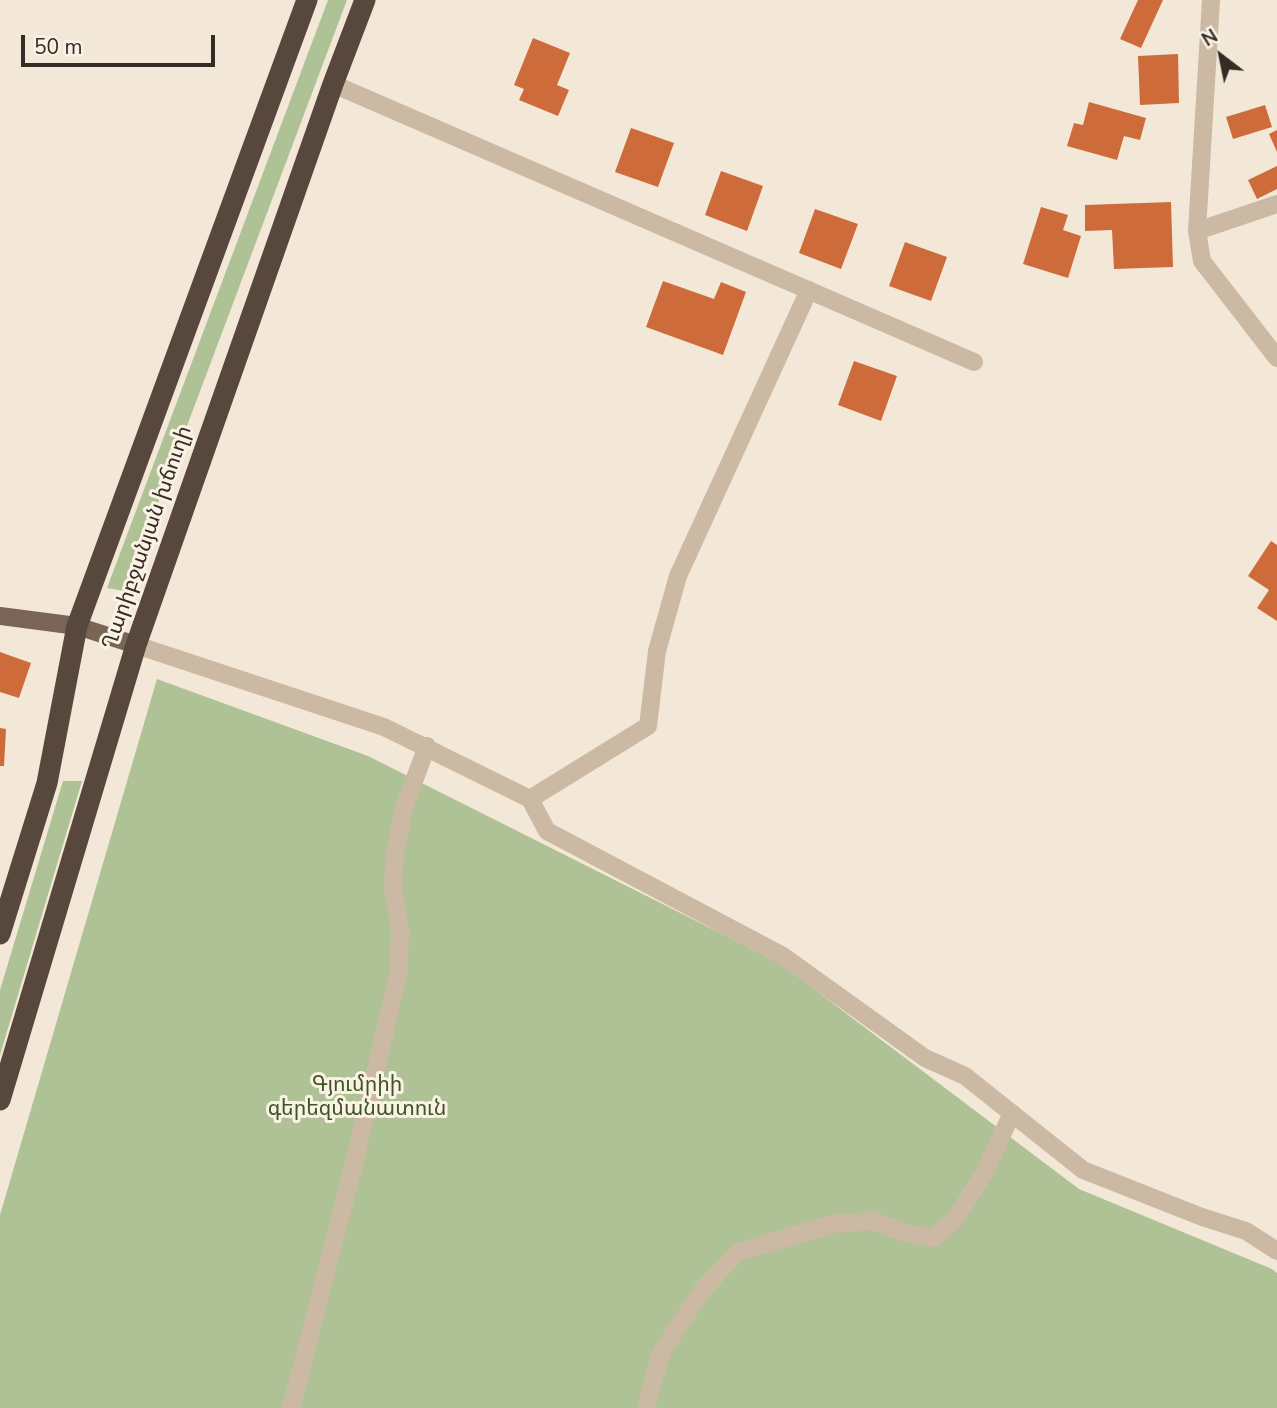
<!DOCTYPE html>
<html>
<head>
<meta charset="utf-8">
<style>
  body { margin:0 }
  #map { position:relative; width:1277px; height:1408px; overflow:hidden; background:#f3e8d7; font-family:"Nunito Sans",sans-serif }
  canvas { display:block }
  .north { position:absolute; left:1186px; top:21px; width:70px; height:70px; -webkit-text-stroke:5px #faf2e4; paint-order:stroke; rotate:328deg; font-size:19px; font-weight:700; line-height:28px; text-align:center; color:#352c25 }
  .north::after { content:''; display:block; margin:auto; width:24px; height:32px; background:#352c25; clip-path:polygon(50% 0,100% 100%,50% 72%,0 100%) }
  .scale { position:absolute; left:21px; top:35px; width:194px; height:32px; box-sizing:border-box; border:4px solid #352c25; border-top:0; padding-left:9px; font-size:21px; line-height:24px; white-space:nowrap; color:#352c25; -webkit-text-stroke:5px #faf2e4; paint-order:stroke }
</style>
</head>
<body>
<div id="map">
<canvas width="1277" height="1408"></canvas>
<div class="north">N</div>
<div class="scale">50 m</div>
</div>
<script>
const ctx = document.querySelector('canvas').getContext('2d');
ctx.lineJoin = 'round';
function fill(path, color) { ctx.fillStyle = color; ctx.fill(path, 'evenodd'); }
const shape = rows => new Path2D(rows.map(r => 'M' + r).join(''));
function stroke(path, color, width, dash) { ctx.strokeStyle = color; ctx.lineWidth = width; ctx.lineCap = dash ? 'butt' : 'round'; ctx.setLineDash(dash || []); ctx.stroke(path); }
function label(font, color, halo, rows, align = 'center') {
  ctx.font = font + ' "Nunito Sans","Noto Sans Armenian",sans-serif'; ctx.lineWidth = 6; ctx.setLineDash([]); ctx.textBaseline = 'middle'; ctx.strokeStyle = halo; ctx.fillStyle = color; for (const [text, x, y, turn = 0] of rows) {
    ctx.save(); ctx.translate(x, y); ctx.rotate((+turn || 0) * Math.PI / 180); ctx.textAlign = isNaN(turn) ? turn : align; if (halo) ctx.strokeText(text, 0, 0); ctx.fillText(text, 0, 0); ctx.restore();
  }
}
const green = shape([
  [328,0,347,0,125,591,107,588],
  [157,679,368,756,778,962,1079,1189,1272,1269,1277,1273,1277,1408,0,1408,0,1215],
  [63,781,82,781,0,1055,0,990]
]);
const building = shape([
  [1138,0,1163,0,1141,48,1120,39],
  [533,38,570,53,557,85,569,90,558,116,519,100,524,89,514,85],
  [1178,54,1179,103,1140,105,1138,56],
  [1089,102,1146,118,1140,140,1124,136,1117,160,1067,146,1074,123,1083,125],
  [1265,105,1272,127,1233,139,1226,117],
  [631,128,674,143,658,187,615,172],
  [1277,130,1277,152,1269,134],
  [1277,166,1277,189,1257,199,1248,180],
  [721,171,763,186,747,231,705,215],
  [1171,202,1173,267,1114,269,1112,230,1085,231,1085,205],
  [1041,207,1068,215,1063,230,1081,236,1068,278,1023,264],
  [815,209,858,224,841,269,799,253],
  [905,242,947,257,931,301,889,286],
  [663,281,714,299,721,282,746,292,723,355,646,327],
  [854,361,897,376,881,421,838,405],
  [1271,541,1277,545,1277,621,1257,608,1269,590,1248,576],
  [0,652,31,663,19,698,0,692],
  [0,728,6,729,4,766,0,766]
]);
const minor = shape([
  [1211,0,1197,231,1202,261,1277,358],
  [333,84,974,362],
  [1197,231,1277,204],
  [136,645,384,727,530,799,547,831,783,956,925,1058,965,1076,1083,1170,1202,1217,1246,1231,1277,1251],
  [530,799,648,726,657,651,678,576,809,290],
  [291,1408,354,1164,399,970,400,928,393,888,395,851,404,808,427,746],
  [646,1408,661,1353,703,1289,738,1252,833,1224,874,1221,902,1232,934,1238,955,1219,985,1172,1012,1113]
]);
const major = shape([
  [0,616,77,626,136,645]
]);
const highway = shape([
  [0,934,47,783,77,626,307,0],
  [0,1100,136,645,333,84,365,0]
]);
const streetNames = [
  ["Ղարիբջանյան խճուղի",148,538,-71]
];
const parkNames = [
  ["Գյումրիի",357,1086],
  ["գերեզմանատուն",357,1110]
];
fill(green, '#afc296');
fill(building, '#ce6b3a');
stroke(minor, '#cbb9a3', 18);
stroke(major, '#796455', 18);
stroke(highway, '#57473c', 21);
label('21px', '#352c25', '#faf2e4', streetNames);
label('21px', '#405527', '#faf2e4', parkNames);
</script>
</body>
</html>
